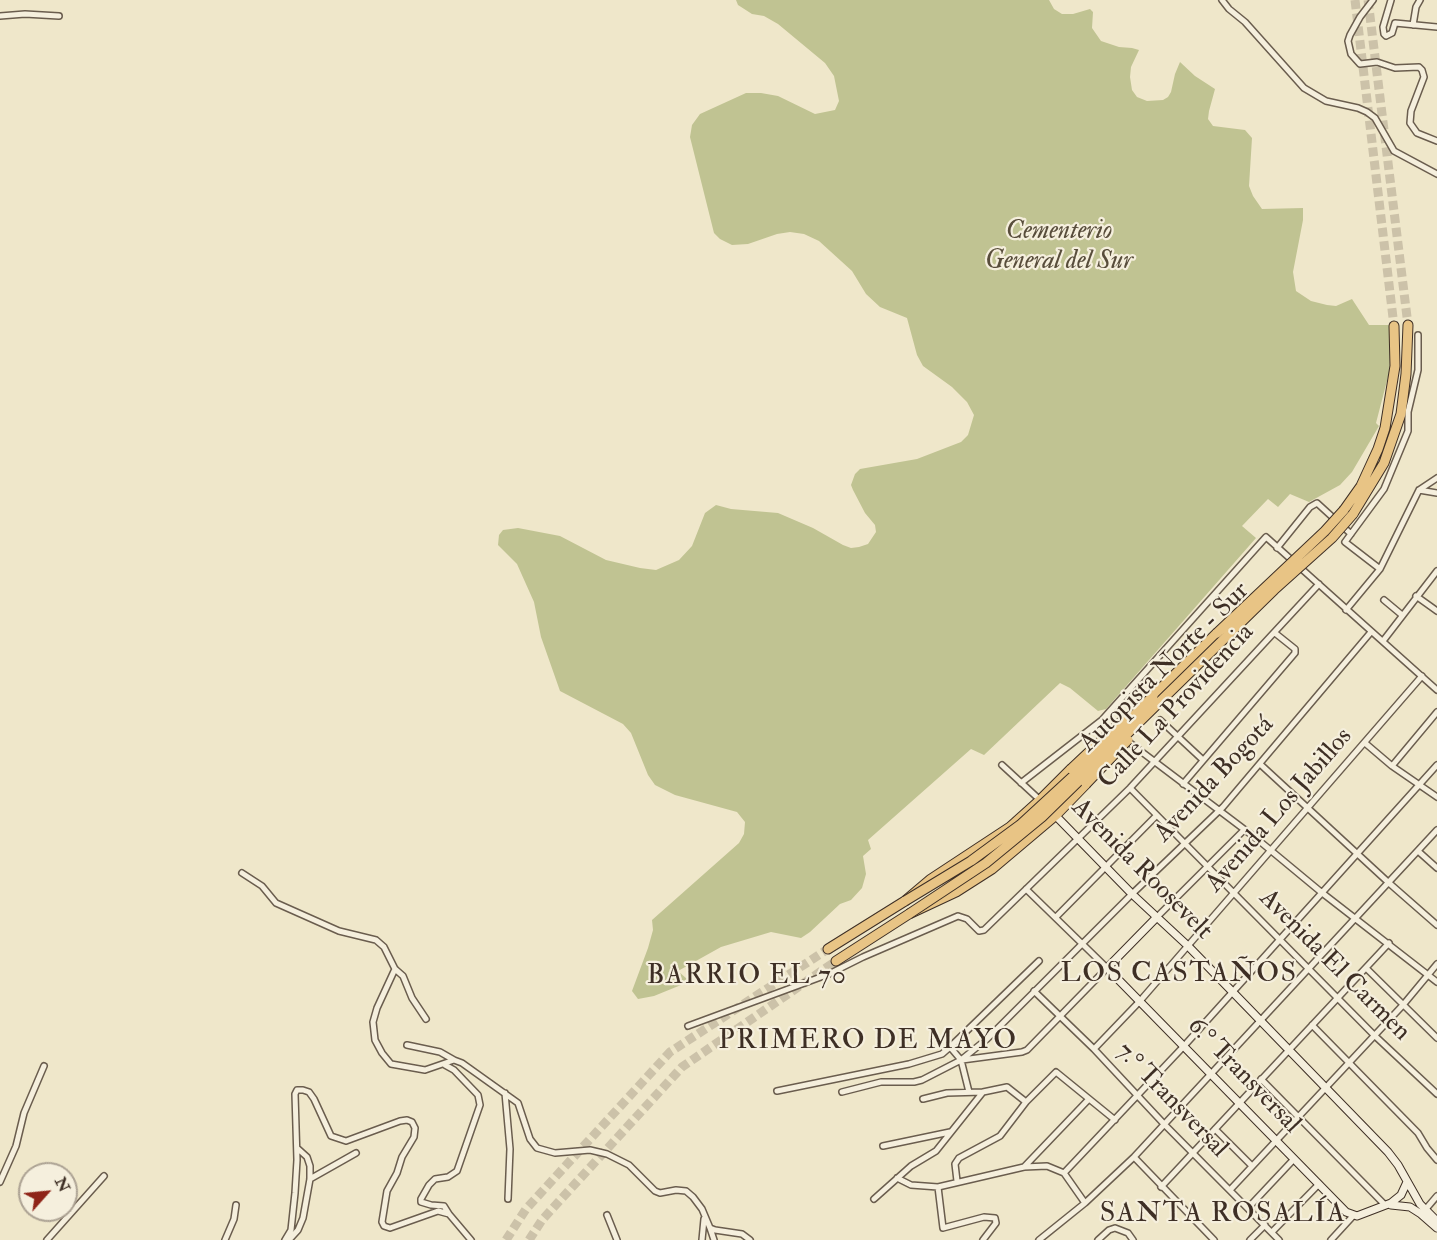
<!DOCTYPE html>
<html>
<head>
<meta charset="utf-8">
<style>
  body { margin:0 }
  #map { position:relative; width:1437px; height:1240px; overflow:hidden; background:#efe7ca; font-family:"IM FELL Double Pica",serif }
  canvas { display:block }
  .north { position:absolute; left:18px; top:1162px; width:60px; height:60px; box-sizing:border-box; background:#f5efdd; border:2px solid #aca293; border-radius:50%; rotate:63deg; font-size:16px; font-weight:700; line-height:24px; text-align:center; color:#3e2f25 }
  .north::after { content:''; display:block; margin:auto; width:21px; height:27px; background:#8f2418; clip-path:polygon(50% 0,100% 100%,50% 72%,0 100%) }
</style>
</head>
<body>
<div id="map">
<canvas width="1437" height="1240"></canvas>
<div class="north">N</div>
</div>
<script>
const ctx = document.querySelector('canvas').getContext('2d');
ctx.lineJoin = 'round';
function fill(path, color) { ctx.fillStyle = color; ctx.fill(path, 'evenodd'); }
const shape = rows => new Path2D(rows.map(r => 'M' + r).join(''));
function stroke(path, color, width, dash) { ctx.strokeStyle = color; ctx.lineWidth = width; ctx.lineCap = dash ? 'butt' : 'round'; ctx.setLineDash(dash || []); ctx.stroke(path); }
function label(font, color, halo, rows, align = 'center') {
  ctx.font = font + ' "IM FELL Double Pica",serif'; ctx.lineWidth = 4.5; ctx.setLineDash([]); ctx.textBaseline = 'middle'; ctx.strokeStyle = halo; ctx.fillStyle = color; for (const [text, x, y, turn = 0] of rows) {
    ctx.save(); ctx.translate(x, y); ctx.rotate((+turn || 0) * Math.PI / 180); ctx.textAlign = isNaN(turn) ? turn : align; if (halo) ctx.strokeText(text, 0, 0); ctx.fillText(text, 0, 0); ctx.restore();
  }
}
const green = shape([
  [736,0,1049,0,1054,9,1062,14,1073,14,1090,9,1093,12,1092,28,1101,41,1119,47,1132,48,1139,50,1131,67,1130,77,1132,90,1137,97,1147,101,1163,100,1168,97,1171,92,1175,74,1180,62,1195,76,1215,89,1209,111,1208,119,1213,126,1245,130,1252,138,1249,186,1253,196,1262,209,1303,208,1303,220,1293,272,1296,291,1311,301,1327,305,1336,306,1352,299,1369,325,1389,325,1396,346,1376,423,1379,426,1352,472,1340,485,1309,502,1290,494,1278,507,1268,499,1242,526,1256,538,1106,709,1098,711,1070,688,1060,683,984,755,971,749,868,840,871,849,863,856,866,874,862,888,851,900,840,904,810,932,801,938,771,932,721,947,678,971,687,979,681,985,654,996,638,999,632,991,648,948,653,930,652,920,739,843,744,834,745,822,737,812,675,795,655,785,648,775,631,733,623,724,560,691,541,637,534,602,517,564,498,545,499,535,503,530,518,528,560,536,606,560,640,568,656,570,679,560,692,546,705,513,716,505,731,509,778,513,813,528,843,545,851,548,859,547,868,544,876,532,875,525,865,513,853,490,851,485,855,474,860,469,917,459,961,442,968,435,974,415,967,402,952,387,923,366,917,355,907,318,880,307,866,294,852,271,819,241,804,234,790,232,777,234,748,244,732,245,720,239,714,233,690,137,692,125,700,114,746,93,761,93,778,96,815,114,835,110,839,101,834,76,825,63,778,24,764,16,752,14,738,5]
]);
const highwayTunnel = shape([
  [1355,0,1394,326],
  [1368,0,1408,325],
  [506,1240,526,1209,670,1052,828,949],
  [529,1240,542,1220,682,1067,836,961]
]);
const street = shape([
  [1222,0,1229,9,1245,22,1304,88,1326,101,1358,108,1367,112,1375,118,1394,151,1437,174],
  [1373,0,1360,17,1350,35,1348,41,1351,54,1360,64,1377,62,1395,68,1419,67,1422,70,1424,77,1411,111,1410,123,1417,133,1437,141],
  [1391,0,1383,27,1384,34,1386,36,1392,33,1395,23,1437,27],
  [0,16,25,14,59,16],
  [1413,25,1416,7,1420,0],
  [1419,490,1437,493],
  [1277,548,1310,507,1317,503,1351,534],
  [1380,569,1345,542,1384,489,1408,431,1408,412,1418,370,1418,335],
  [1416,596,1437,611],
  [1384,600,1402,615],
  [1346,610,1380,569,1419,490,1437,478],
  [1383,641,1437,571],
  [1160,720,1203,760],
  [1126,740,1257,839,1321,892,1437,982],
  [1365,743,1392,766,1437,797],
  [1260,764,1389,883,1437,925],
  [1002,765,1040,800],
  [1392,766,1437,712],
  [1021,783,1102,720,1266,537,1437,690],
  [1183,784,1295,653,1295,649,1275,633],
  [1130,788,1374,1035,1437,1094],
  [1418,851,1437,868],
  [242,873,262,886,276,903,339,931,376,940,384,947,395,969,403,976,412,998,426,1019],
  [1056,917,1156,816],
  [1157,917,1244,830],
  [1366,968,1437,1038],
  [395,969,377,1008,373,1022,375,1040,382,1053,391,1064,425,1070,454,1060,462,1063,518,1103,530,1139,537,1148,555,1153,590,1150,607,1154,629,1165,655,1191,660,1193,676,1190,686,1191,693,1197,702,1209,710,1228,715,1230,742,1234,750,1240],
  [1034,991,1094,1049,1164,1124,1279,1240],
  [1312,1025,1418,1133,1427,1148,1437,1160],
  [688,1026,829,974,863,957,958,916,967,919,979,931,984,930,1130,788,1319,584],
  [407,1045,440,1052,454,1060],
  [950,1047,961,1060,969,1092],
  [1094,1049,1140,1001,1422,676],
  [962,1060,1022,1052,1027,1050,1107,968,1026,889],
  [445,1065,454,1070,478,1095,480,1105,457,1171,448,1177,435,1179,429,1185,421,1199,421,1202,431,1205,444,1206,449,1214],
  [1261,1079,1385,1205],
  [777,1091,909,1064,942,1054,950,1047,1039,961],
  [842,1092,881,1082,914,1082,922,1080,961,1060,987,1039,1132,894,1223,807,1371,632],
  [505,1093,510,1149,508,1199],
  [923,1099,947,1093,983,1092],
  [1215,1129,1252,1166],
  [883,1146,950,1132],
  [1134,1157,1214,1240],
  [1024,1167,1089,1099],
  [1064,1173,1184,1046,1437,765],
  [897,1178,911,1185,938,1187,1024,1167,1047,1166,1064,1173,1085,1203],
  [310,1179,356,1153],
  [957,1181,955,1164,959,1158,1000,1136,1026,1102,1056,1072,1115,1120],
  [0,1182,16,1146,24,1113,44,1066],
  [938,1187,943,1228,984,1217,995,1218,996,1223,983,1240],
  [1161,1187,1389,943],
  [1230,1190,1403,1005,1437,964],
  [874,1199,911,1166,936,1151,983,1092,1007,1087,1026,1102],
  [1248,1208,1294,1159],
  [1425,1210,1437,1196],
  [607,1215,617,1240],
  [710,1228,714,1240],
  [1272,1232,1319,1184],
  [47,1240,104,1176],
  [225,1240,234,1219,236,1205],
  [285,1240,291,1230,295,1193,297,1160,295,1094,297,1090,303,1090,309,1092,314,1099,331,1136,346,1141,400,1121,407,1120,412,1122,415,1128,414,1137,402,1157,397,1173,387,1191,382,1222,384,1226,390,1228,438,1211,449,1214,471,1240],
  [289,1240,298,1230,303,1218,310,1179,310,1166,307,1157,297,1148],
  [702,1240,704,1219],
  [1039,1240,1085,1203,1134,1157,1437,830],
  [1098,1240,1109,1230,1115,1228,1128,1233,1133,1240],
  [1250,1240,1265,1225],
  [1331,1240,1353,1216]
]);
const secondary = shape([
  [1053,813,1132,894,1188,946,1388,1152,1398,1165,1420,1204,1437,1221],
  [1157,917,1107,968,1346,1212,1357,1216,1391,1203,1401,1195,1407,1182],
  [1391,1205,1410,1207,1421,1214,1437,1228]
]);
const highway = shape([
  [1344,510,1361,486,1378,449,1385,428,1395,366,1394,326],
  [1353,514,1384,463,1401,414,1406,374,1408,325],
  [1153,696,1217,633],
  [828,949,905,901,931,879,1010,827,1040,800,1071,769],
  [836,961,909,914,956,892,992,869,1056,815,1086,784]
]);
const highwayBridge = shape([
  [1217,633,1325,531,1344,510],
  [1071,769,1123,720],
  [1086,784,1128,740],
  [905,901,971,861,1020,825,1084,766,1153,696],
  [909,914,986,863,1042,817,1274,590,1332,538,1353,514]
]);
const parkNames = [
  ["Cementerio",1059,232],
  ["General del Sur",1059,262]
];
const streetNames = [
  ["Autopista Norte - Sur",1165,668,-45],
  ["Calle La Providencia",1177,707,-47],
  ["Avenida Bogotá",1215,780,-47],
  ["Avenida Los Jabillos",1280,811,-49],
  ["Avenida Roosevelt",1141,870,45],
  ["Avenida El Carmen",1334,966,45],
  ["6.° Transversal",1243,1076,46],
  ["7.° Transversal",1171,1101,46]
];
const neighbourhoodNames = [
  ["BARRIO EL 70",747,977]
];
const quarterNames = [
  ["LOS CASTAÑOS",1179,975],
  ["PRIMERO DE MAYO",868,1042],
  ["SANTA ROSALÍA",1223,1215]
];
fill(green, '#c0c392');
stroke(highwayTunnel, '#ccc2a9', 9, [9, 4.5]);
stroke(street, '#6a5d4e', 8);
stroke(secondary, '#3e2f25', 9);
stroke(highway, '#3e2f25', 11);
stroke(street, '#f5efdd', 5);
stroke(secondary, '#f5efdd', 7);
stroke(highway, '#e8c485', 9);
stroke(highwayBridge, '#3e2f25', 11, []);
stroke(highwayBridge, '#e8c485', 9);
label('italic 26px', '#584d3b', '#f5efdd', parkNames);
label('26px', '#3e2f25', '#f5efdd', streetNames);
ctx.letterSpacing = '1.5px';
label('27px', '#3e2f25', '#f5efdd', neighbourhoodNames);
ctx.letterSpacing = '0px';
ctx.letterSpacing = '1.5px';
label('28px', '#3e2f25', '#f5efdd', quarterNames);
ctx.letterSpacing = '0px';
</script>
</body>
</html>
